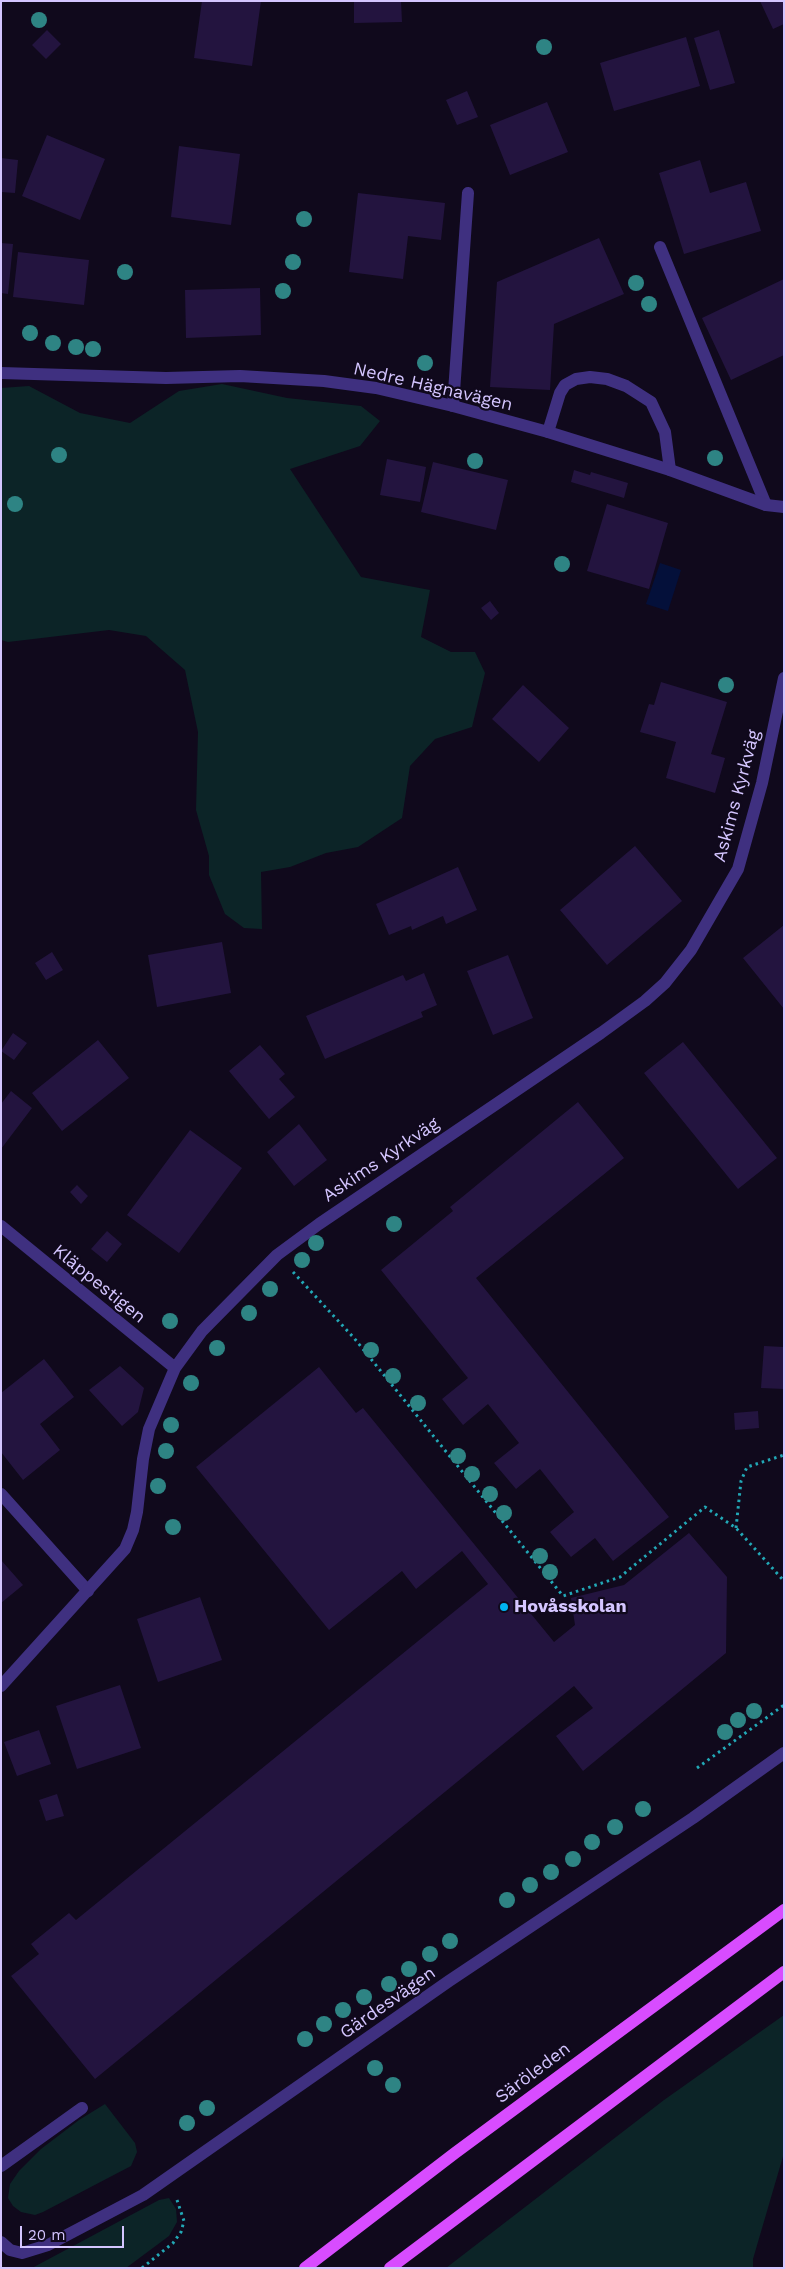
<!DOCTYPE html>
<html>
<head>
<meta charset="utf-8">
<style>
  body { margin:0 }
  #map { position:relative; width:785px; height:2269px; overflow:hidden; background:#10091c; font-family:"Work Sans",sans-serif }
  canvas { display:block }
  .frame { position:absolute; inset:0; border:2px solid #d4c5ff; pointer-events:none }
  .scale { position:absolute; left:20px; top:2226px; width:104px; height:22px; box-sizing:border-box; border:2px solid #d4c5ff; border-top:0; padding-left:6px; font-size:15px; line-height:18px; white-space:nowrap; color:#d4c5ff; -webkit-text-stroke:4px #10091c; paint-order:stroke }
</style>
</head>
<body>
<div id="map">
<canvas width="785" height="2269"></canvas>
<div class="frame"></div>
<div class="scale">20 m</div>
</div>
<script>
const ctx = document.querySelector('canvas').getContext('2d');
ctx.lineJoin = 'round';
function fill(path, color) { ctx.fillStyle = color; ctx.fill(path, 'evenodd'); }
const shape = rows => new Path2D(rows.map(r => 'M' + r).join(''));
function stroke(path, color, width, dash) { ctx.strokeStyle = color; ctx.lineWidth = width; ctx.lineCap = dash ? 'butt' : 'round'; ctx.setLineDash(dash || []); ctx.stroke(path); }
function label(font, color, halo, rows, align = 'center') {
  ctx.font = font + ' "Work Sans",sans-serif'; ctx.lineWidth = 4.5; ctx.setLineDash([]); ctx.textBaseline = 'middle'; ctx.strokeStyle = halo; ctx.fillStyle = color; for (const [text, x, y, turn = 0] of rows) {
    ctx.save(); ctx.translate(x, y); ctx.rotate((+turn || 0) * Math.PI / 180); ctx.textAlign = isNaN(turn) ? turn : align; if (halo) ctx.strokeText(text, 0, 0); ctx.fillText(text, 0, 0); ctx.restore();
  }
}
const green = shape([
  [222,384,287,398,361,406,380,421,360,446,290,469,361,577,430,590,421,637,451,652,475,652,485,673,472,727,435,739,410,766,402,818,358,847,326,853,290,867,261,872,262,929,244,928,225,914,209,875,209,856,196,810,198,732,185,670,146,636,109,630,8,642,1,640,1,388,29,386,80,413,130,423,179,391],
  [784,2015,784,2153,753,2259,753,2268,446,2268,664,2100],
  [105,2104,135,2143,137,2152,131,2166,43,2212,35,2215,21,2212,13,2206,8,2198,10,2184,19,2171,41,2149,79,2120],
  [169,2198,176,2209,177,2222,169,2236,126,2268,32,2268,159,2200]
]);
const water = shape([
  [660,563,681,570,668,611,646,604]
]);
const building = shape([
  [202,1,261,1,252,66,194,58],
  [354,1,401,1,402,22,354,23],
  [760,1,784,1,784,24,773,29],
  [47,30,61,44,46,59,32,45],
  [719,30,735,83,710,90,694,38],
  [686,37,700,86,614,111,600,63],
  [467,91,478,117,457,125,446,100],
  [547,102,568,152,510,175,490,125],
  [47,135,105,159,80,220,22,196],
  [179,146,240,154,231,225,171,217],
  [1,158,18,160,15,193,1,192],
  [700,160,710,193,746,182,761,231,684,254,659,173],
  [358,193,445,203,441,240,408,236,403,279,349,272],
  [599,238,624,294,554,324,550,390,490,387,497,282],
  [1,243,13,244,8,294,1,293],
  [18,252,89,260,84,305,13,297],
  [784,279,784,355,731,380,702,318],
  [260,288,261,335,186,338,185,290],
  [387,459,426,467,420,502,380,495],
  [433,462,508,480,496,530,421,512],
  [574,470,590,475,591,472,628,483,624,498,571,482],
  [607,504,668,523,649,589,587,571],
  [490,601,499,613,491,620,481,608],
  [661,682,727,702,711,754,725,758,715,793,666,778,676,742,640,732,649,704,654,705],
  [523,685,569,728,539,762,492,719],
  [635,846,682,901,607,965,560,910],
  [458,867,477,910,446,924,443,916,412,930,411,926,389,935,376,904],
  [784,925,784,1009,743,958],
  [222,942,231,993,157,1007,148,955],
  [52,952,63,970,46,980,35,963],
  [508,955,533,1018,493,1035,467,971],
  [424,973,437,1005,421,1012,423,1017,325,1059,306,1016,403,975,406,981],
  [13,1033,27,1043,14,1060,1,1051],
  [98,1040,129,1078,62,1131,32,1093],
  [683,1042,777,1158,738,1189,644,1073],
  [260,1045,285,1074,279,1079,295,1097,269,1119,229,1071],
  [11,1091,32,1108,1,1149,1,1104],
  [578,1102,624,1158,476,1278,669,1517,613,1561,595,1538,571,1557,550,1532,574,1512,540,1469,516,1489,494,1463,519,1443,488,1404,463,1425,442,1399,468,1378,381,1270,453,1211,450,1207],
  [299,1124,327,1160,294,1186,267,1152],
  [190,1130,242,1168,179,1253,127,1215],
  [77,1185,88,1196,81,1204,70,1192],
  [107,1231,122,1244,107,1262,91,1249],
  [764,1346,784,1347,784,1389,761,1388],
  [44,1359,74,1397,40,1424,60,1450,23,1480,1,1452,1,1393],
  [120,1366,144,1388,138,1412,122,1426,89,1390],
  [319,1367,356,1413,363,1408,554,1642,575,1625,571,1598,624,1585,689,1533,727,1577,726,1653,583,1771,556,1736,593,1708,574,1686,95,2079,11,1976,39,1954,31,1944,69,1913,76,1920,488,1584,462,1551,416,1589,402,1571,329,1630,196,1467],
  [758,1411,759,1428,735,1430,734,1413],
  [1,1560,23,1585,1,1603],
  [200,1597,222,1660,158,1682,137,1619],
  [120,1685,141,1748,77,1769,56,1706],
  [39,1730,51,1764,17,1776,4,1742],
  [57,1794,64,1816,46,1821,39,1800]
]);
const path = shape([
  [293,1272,354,1338,563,1596,620,1577,705,1507,736,1528,784,1581],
  [736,1528,741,1481,747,1467,784,1455],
  [697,1768,784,1705],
  [142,2268,173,2243,181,2232,184,2221,177,2200]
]);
const service = shape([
  [660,247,766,505],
  [453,406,468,193],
  [548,432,560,393,565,385,576,379,590,377,607,379,626,386,651,402,665,432,670,470],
  [1,1494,88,1591],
  [1,2166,82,2108]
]);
const minor = shape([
  [1,373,166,378,240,376,324,381,376,388,453,406,548,432,670,470,766,505,784,507],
  [1,1226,175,1368],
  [1,1686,125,1549,133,1530,137,1512,143,1459,149,1429,175,1368,202,1331,277,1255,319,1224,601,1033,645,1001,665,983,691,950,738,869,762,783,784,678],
  [1,2242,10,2250,22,2253,48,2245,143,2195,449,1981,693,1818,784,1753]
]);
const primary = shape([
  [305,2268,455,2153,784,1910],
  [390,2268,784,1972]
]);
const trees = [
  [39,20],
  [544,47],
  [304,219],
  [293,262],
  [125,272],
  [636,283],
  [283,291],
  [649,304],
  [30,333],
  [53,343],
  [76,347],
  [93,349],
  [425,363],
  [59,455],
  [715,458],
  [475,461],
  [15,504],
  [562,564],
  [726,685],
  [394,1224],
  [316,1243],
  [302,1260],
  [270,1289],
  [249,1313],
  [170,1321],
  [217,1348],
  [371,1350],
  [393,1376],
  [191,1383],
  [418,1403],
  [171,1425],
  [166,1451],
  [458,1456],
  [472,1474],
  [158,1486],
  [490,1494],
  [504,1513],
  [173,1527],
  [540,1556],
  [550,1572],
  [754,1711],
  [738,1720],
  [725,1732],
  [643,1809],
  [615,1827],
  [592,1842],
  [573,1859],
  [551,1872],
  [530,1885],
  [507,1900],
  [450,1941],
  [430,1954],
  [409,1969],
  [389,1984],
  [364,1997],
  [343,2010],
  [324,2024],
  [305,2039],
  [375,2068],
  [393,2085],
  [207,2108],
  [187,2123]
];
const markers = [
  [504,1607,5,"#00b3f0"]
];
const streetNames = [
  ["Nedre Hägnavägen",433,387,13],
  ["Askims Kyrkväg",737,796,-75],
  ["Askims Kyrkväg",381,1160,-34],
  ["Kläppestigen",99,1284,39],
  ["Gärdesvägen",388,2003,-35],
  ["Säröleden",533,2073,-37]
];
const poiNames = [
  ["Hovåsskolan",514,1607]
];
fill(green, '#0c2427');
fill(water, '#04103a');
fill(building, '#23143f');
stroke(path, '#22a8b6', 3, [2.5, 4]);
stroke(service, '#3f3080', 12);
stroke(minor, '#3f3080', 12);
stroke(primary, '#d84cff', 12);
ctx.fillStyle = '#2e8484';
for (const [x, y] of trees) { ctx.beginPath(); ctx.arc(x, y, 8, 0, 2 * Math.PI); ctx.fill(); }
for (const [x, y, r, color] of markers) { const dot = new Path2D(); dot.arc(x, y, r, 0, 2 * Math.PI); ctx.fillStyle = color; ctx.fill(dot); stroke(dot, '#10091c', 2); }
label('18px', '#d4c5ff', '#10091c', streetNames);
label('bold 18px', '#d4c5ff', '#10091c', poiNames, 'left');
</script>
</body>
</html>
